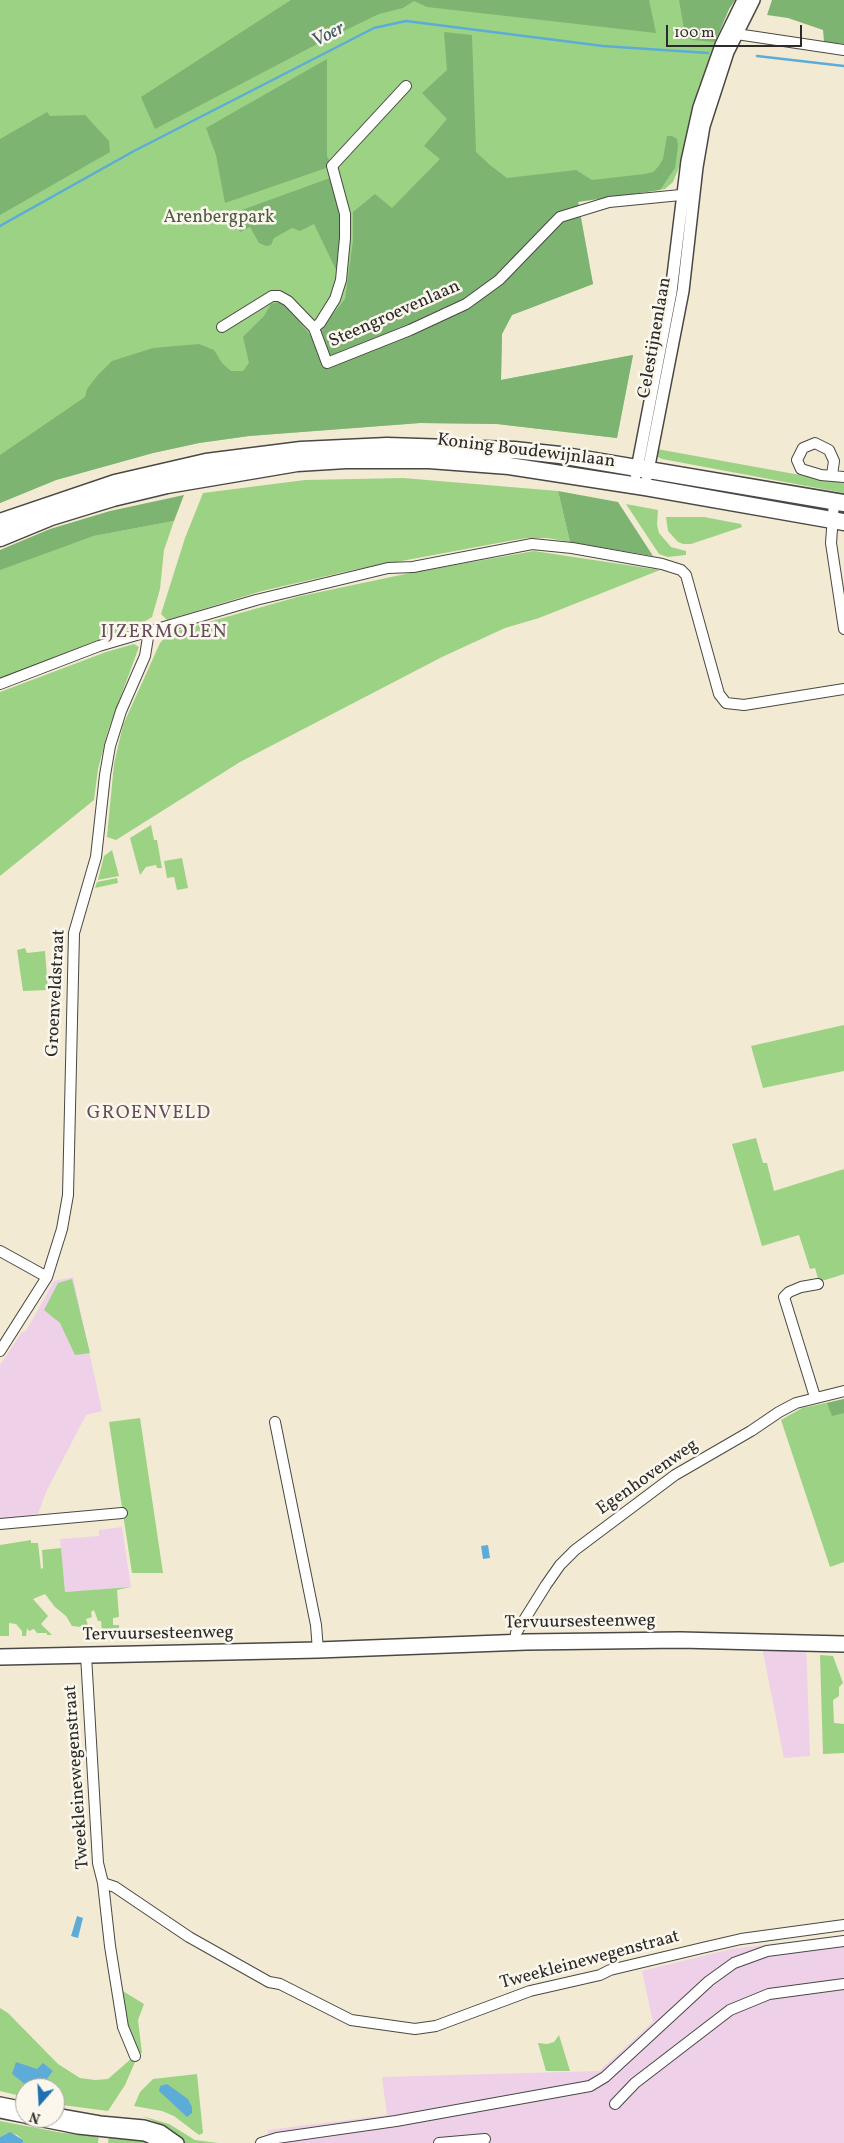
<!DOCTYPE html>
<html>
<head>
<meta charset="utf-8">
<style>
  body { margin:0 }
  #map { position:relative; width:844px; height:2143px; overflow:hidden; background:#f3ead3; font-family:Vollkorn,serif }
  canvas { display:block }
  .north { position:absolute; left:15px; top:2078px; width:50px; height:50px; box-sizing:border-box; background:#fbf7ec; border:1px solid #a8a59f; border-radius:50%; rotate:199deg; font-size:14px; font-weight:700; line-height:20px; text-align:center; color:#2b2b2b }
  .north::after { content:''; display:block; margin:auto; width:18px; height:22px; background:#1f6fb2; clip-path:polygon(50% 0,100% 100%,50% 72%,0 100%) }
  .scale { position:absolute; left:666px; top:25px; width:136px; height:22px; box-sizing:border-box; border:2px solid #2b2b2b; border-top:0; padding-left:6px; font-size:15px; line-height:18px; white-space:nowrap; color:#2b2b2b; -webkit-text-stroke:4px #fbf7ec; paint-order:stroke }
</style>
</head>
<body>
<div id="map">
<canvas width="844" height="2143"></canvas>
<div class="north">N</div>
<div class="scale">100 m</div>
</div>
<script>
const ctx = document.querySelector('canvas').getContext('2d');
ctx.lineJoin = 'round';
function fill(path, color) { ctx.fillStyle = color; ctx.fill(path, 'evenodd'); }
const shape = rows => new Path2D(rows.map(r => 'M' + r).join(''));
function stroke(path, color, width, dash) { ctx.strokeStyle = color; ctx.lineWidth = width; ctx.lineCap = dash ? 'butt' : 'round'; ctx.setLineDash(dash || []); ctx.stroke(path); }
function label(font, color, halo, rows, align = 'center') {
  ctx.font = font + ' Vollkorn,serif'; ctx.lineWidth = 5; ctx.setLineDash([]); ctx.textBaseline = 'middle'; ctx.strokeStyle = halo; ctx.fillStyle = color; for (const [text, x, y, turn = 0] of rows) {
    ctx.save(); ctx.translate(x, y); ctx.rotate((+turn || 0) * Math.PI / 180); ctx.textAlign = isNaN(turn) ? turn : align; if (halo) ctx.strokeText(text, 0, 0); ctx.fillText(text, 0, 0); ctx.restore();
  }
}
const built = shape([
  [73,1277,102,1411,86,1415,46,1492,38,1514,0,1519,0,1365,22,1332,25,1332,30,1324,54,1281],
  [122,1527,131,1587,65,1592,60,1539,99,1536,99,1530],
  [761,1642,806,1643,810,1756,784,1758],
  [844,1935,844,2143,268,2143,268,2130,387,2115,382,2077,599,2071,653,2022,642,1971,731,1949]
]);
const green = shape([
  [0,0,735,0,729,9,715,42,691,114,682,160,673,182,665,189,578,201,593,284,512,315,502,334,501,380,633,355,617,438,497,424,420,423,249,436,199,443,153,453,56,480,0,503],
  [657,449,844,483,844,493,662,459,658,457],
  [403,478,558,491,570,542,547,538,527,538,509,541,353,570,262,591,167,620,161,614,185,538,203,493,305,480],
  [626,504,658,510,657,525,659,533,671,547,686,551,686,555,668,557,659,554],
  [666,517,704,517,741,524,742,527,691,544,683,544,678,542,668,531],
  [174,521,164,550,160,589,152,617,144,622,0,679,0,569,94,536],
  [534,551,660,570,539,618,505,628,442,657,240,762,116,840,107,837,114,764,123,725,160,643,169,633,301,596,410,573],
  [134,644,139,647,108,731,98,769,94,800,0,876,0,692,106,652],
  [151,825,154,840,157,840,162,868,157,868,156,865,146,867,140,875,130,838],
  [112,850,119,876,98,880,104,856],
  [182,858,188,888,177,890,174,877,167,878,164,861],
  [117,878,118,883,95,888,97,882],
  [25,948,27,953,45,951,48,990,23,991,17,950],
  [844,1025,844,1071,763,1088,751,1046],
  [756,1138,763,1163,767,1163,774,1191,844,1169,844,1274,819,1282,815,1268,810,1269,799,1235,762,1246,732,1144],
  [72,1279,90,1353,75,1355,60,1323,44,1310,58,1283],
  [844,1399,844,1562,830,1567,781,1420,802,1408],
  [140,1418,163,1573,132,1573,109,1422],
  [31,1540,31,1543,38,1543,41,1569,43,1568,43,1565,42,1550,61,1548,65,1592,131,1587,117,1590,119,1617,113,1618,113,1625,119,1625,119,1630,102,1631,101,1621,98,1621,94,1610,91,1612,92,1617,86,1619,89,1629,81,1630,81,1627,72,1626,66,1616,55,1607,45,1594,33,1599,48,1616,41,1624,52,1635,47,1635,47,1633,37,1633,34,1629,29,1631,27,1628,26,1636,22,1636,22,1631,16,1624,9,1623,9,1636,0,1636,0,1545],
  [820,1655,833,1656,843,1683,839,1687,839,1696,833,1700,834,1723,844,1724,844,1753,823,1754],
  [118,1988,144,2004,138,2020,142,2053,137,2054,129,2039],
  [0,2008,8,2013,58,2064,80,2078,95,2080,108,2079,132,2058,135,2062,125,2085,108,2111,55,2104,55,2095,62,2090,50,2086,51,2088,25,2088,25,2097,0,2091],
  [53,2071,42,2086,30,2082],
  [559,2035,570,2071,546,2071,538,2043,547,2044,554,2042],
  [197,2074,203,2133,199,2135,174,2116,162,2111,134,2106,140,2092,153,2079],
  [142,2116,169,2124,195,2140,218,2143,185,2143,169,2128],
  [0,2121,63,2133,99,2135,98,2143,23,2143,23,2140,17,2135,8,2133,0,2137],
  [109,2135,141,2138,156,2143,108,2143]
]);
const forest = shape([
  [291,0,649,0,656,33,427,7,414,1,403,8,379,14,323,41,155,129,141,97],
  [679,0,735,0,729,9,715,42,692,40,685,35],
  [772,0,844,0,844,44,824,42,823,30,788,18,767,15],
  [444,32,472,35,476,152,490,165,507,178,576,170,592,180,645,174,653,172,658,167,663,159,667,136,672,136,677,139,678,146,675,168,660,190,578,202,593,284,512,315,502,334,501,380,633,355,617,438,497,424,420,423,249,436,199,443,153,453,56,480,0,503,0,455,85,397,87,389,97,376,112,361,153,348,199,344,214,350,222,363,231,371,243,371,249,363,243,337,264,316,271,304,279,302,289,309,310,335,320,330,345,299,353,241,353,212,375,194,392,208,440,159,424,146,447,119,422,93,447,70],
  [327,59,327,156,332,166,225,203,216,155,206,128],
  [47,112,50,116,85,115,109,141,110,152,0,215,0,139],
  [330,178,341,219,342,238,338,274,314,224,300,231,292,228,274,238,271,245,266,246,259,243,250,227,240,232,231,214],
  [558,491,618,502,653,556,570,542],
  [184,495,174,521,94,536,0,570,0,550,50,529,110,511],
  [844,1399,844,1413,832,1416,827,1403]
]);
const water = shape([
  [488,1545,490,1558,483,1559,481,1546],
  [77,1916,83,1918,78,1938,71,1936],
  [16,2062,37,2069,43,2063,53,2071,42,2086,30,2082,25,2084,12,2074],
  [167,2084,188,2099,192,2107,192,2113,187,2117,159,2091,160,2086],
  [10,2132,23,2140,23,2143,0,2143,0,2137]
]);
const stream = shape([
  [757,56,844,66],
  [0,226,134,151,374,28,406,21,603,46,708,53]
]);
const minor = shape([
  [730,33,844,50],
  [222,327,272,296,279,296,288,301,314,328,327,363,410,330,466,304,499,280,560,217,609,202,691,194],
  [314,328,320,323,335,299,341,280,345,238,345,214,332,166,406,86],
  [832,475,834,461,829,450,815,443,803,448,797,460,801,469,821,475,844,477],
  [834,502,831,543,844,629],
  [0,684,99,646,256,600,388,568,413,567,532,544,572,548,662,564,681,570,686,575,719,694,726,703,744,705,844,689],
  [0,1251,47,1277],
  [0,1351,47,1277,62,1229,68,1195,74,933,96,857,105,775,110,746,121,711,145,656,149,631],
  [815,1397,784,1297,789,1292,801,1287,818,1284],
  [275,1422,316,1625,318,1650],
  [0,1524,122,1513],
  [515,1643,516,1633,546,1585,560,1565,575,1550,675,1475,751,1431,779,1412,796,1403,844,1391],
  [86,1655,98,1863,103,1883,110,1946,123,2027,135,2056],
  [103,1883,115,1887,189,1937,269,1982,280,1984,351,2020,415,2029,436,2026,530,1991,600,1975,610,1970,702,1948,741,1939,844,1925],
  [615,2104,635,2083,730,2010,769,1994,844,1984],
  [261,2143,277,2138,396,2121,590,2086,605,2077,709,1981,734,1963,767,1951,844,1941],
  [439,2143,485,2139]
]);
const tertiary = shape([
  [636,474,671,292,687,161,699,107,721,45,743,0],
  [647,476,683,291,697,167,704,126,728,52,754,0],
  [0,2103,25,2108],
  [0,2112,25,2117],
  [55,2114,100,2122,144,2126,161,2131,178,2143],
  [28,2118,78,2128,145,2135,163,2143]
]);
const primary = shape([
  [0,1657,318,1650,526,1642,680,1640,844,1644]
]);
const trunk = shape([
  [0,522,115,483,206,462,301,450,387,446,514,450,560,455,844,503],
  [0,538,51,517,113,498,167,485,297,463,346,460,429,460,509,466,645,487,844,522]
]);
const parkNames = [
  ["Arenbergpark",219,219]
];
const streetNames = [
  ["Steengroevenlaan",395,315,-24],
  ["Celestijnenlaan",656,338,-80],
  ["Koning Boudewijnlaan",526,452,7],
  ["Groenveldstraat",57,993,-87],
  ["Egenhovenweg",648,1478,-35],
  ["Tervuursesteenweg",580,1623,-1],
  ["Tervuursesteenweg",158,1635,-1],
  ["Tweekleinewegenstraat",78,1777,-94],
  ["Tweekleinewegenstraat",590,1961,-15]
];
const waterNames = [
  ["Voer",329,36,-27]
];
const neighbourhoodNames = [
  ["IJZERMOLEN",164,634],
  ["GROENVELD",149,1115]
];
fill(built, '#eed0e8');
fill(green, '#9cd284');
fill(forest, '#7db472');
fill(water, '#5dacd7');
stroke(stream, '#5dacd7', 2.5);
stroke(minor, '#494844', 12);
stroke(tertiary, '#494844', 14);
stroke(primary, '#494844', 18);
stroke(trunk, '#494844', 19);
stroke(minor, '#fff', 10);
stroke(tertiary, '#fff', 11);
stroke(primary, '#fff', 15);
stroke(trunk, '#fff', 16);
label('18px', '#4d5d46', '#fbf7ec', parkNames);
label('18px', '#2b2b2b', '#fbf7ec', streetNames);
label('italic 19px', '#3c5867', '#fbf7ec', waterNames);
ctx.letterSpacing = '1px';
label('19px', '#664d5c', '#fbf7ec', neighbourhoodNames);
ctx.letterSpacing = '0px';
</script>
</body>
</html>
